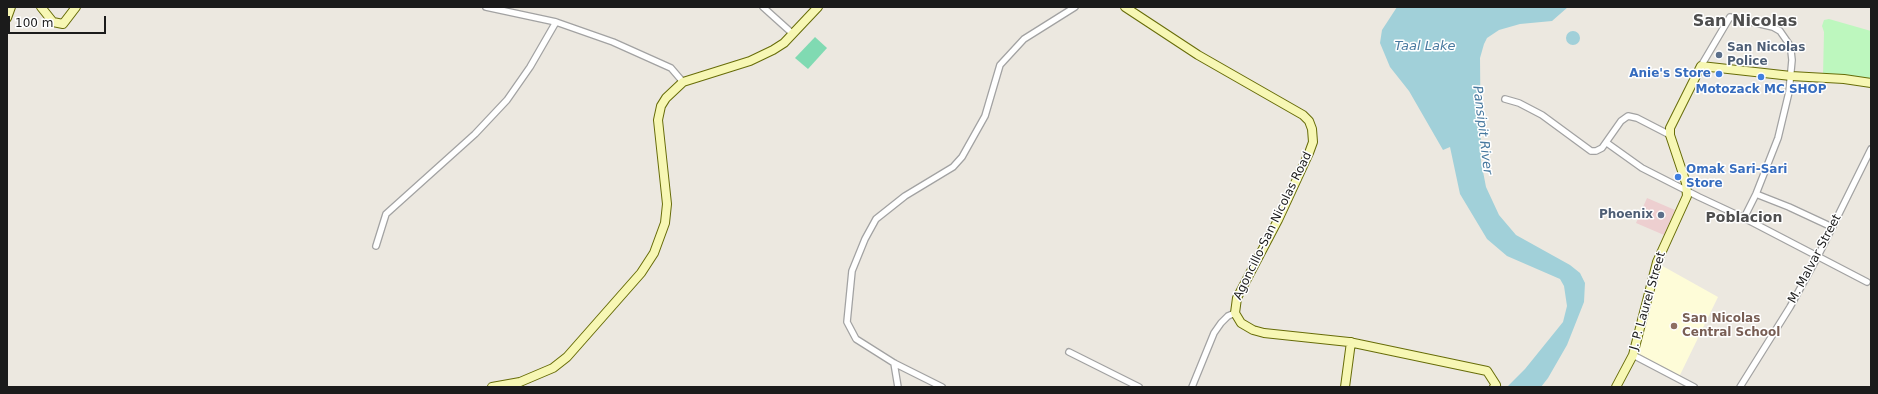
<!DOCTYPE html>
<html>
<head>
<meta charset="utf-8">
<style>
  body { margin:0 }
  #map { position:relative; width:1878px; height:394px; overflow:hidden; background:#ece8e0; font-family:"DejaVu Sans",sans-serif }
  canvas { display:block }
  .frame { position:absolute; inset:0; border:8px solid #1b1b1b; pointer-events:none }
  .scale { position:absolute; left:8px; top:16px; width:98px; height:18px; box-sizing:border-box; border:2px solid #1b1b1b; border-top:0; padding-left:5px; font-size:12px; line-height:14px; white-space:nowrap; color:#1b1b1b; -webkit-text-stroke:3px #fff; paint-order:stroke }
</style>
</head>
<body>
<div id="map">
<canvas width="1878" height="394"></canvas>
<div class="frame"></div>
<div class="scale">100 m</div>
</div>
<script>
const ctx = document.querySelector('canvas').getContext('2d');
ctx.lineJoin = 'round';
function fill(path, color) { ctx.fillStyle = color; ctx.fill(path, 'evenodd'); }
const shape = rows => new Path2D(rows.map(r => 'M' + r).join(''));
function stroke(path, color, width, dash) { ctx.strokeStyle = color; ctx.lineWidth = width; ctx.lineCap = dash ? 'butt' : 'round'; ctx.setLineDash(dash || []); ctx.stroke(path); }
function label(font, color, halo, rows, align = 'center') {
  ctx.font = font + ' "DejaVu Sans",sans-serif'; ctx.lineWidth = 3; ctx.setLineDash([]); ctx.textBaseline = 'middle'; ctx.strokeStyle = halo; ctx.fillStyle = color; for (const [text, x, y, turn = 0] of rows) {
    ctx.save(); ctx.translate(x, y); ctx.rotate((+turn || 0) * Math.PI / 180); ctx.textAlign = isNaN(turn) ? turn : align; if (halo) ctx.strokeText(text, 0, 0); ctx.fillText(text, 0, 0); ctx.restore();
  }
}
const commercial = shape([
  [1647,198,1675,210,1664,235,1636,223]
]);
const education = shape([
  [1659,264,1718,297,1679,377,1636,355]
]);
const park = shape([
  [1829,19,1871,31,1871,81,1823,76,1824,32,1822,26,1824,20]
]);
const pitch = shape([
  [815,37,827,48,808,69,795,58]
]);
const water = shape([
  [1397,7,1568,7,1552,21,1520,24,1499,30,1487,38,1484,44,1480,58,1481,161,1486,187,1499,215,1516,235,1570,265,1580,273,1585,283,1584,302,1567,345,1548,378,1541,387,1507,387,1525,369,1563,322,1567,306,1564,286,1560,279,1507,256,1487,239,1460,194,1450,147,1443,150,1409,91,1390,67,1380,43,1382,30],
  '1566 38a7 7 0 1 1 14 0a7 7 0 1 1-14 0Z'
]);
const street = shape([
  [486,7,556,22,613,42,671,68,683,82],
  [763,7,793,34],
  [1701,66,1730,17,1773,27,1780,31,1789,44,1791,51,1792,60,1789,92,1778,138,1756,194,1744,218],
  [1505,99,1519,103,1542,115,1591,151,1596,151,1602,148,1621,121,1628,116,1637,118,1670,135],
  [1607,143,1642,168,1699,197,1744,218,1867,282],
  [1756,194,1789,207,1832,227],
  [376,246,386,214,475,134,507,100,530,67,556,22],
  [1069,352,1139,387],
  [1633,355,1694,387],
  [894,363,898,387],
  [942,387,894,363,856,339,847,322,852,271,865,239,876,219,905,196,953,167,962,157,985,116,1000,65,1024,39,1075,7],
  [1192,387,1214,333,1221,323,1228,316,1235,313],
  [1740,387,1790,307,1818,256,1871,149]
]);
const secondary = shape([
  [41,7,53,22,63,24,76,7],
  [1125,7,1198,55,1303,115,1309,121,1312,129,1313,142,1309,153,1278,220,1237,298,1235,313,1241,323,1253,330,1264,333,1349,342,1487,371,1496,385,1494,387],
  [7,18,11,7],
  [492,387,520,382,553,368,567,357,641,273,654,253,665,223,667,204,658,120,661,106,666,98,683,82,750,61,773,50,784,43,818,7],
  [1345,387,1351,342],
  [1616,387,1633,355,1657,262,1687,196,1686,183,1670,135,1670,128,1701,66,1791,76,1844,79,1871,83]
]);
const markers = [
  [1719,55,4,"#5c6f8a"],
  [1719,74,4,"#3f7fe0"],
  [1761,77,4,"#3f7fe0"],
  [1678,177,4,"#3f7fe0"],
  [1661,215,4,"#5c6f8a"],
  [1674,326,4,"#8d6e63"]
];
const serviceNames = [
  ["San Nicolas",1727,48],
  ["Police",1727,62],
  ["Phoenix",1653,215,"right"]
];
const shopNames = [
  ["Anie's Store",1711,74],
  ["Motozack MC SHOP",1761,90,"center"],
  ["Omak Sari-Sari",1686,170,"left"],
  ["Store",1686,184,"left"]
];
const streetNames = [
  ["Agoncillo-San Nicolas Road",1273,226,-64],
  ["M. Malvar Street",1815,259,-62],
  ["J. P. Laurel Street",1648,301,-74]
];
const educationNames = [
  ["San Nicolas",1682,319],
  ["Central School",1682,333]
];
const waterNames = [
  ["Taal Lake",1425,47],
  ["Pansipit River",1482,130,83]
];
const quarterNames = [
  ["Poblacion",1744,218]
];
const districtNames = [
  ["San Nicolas",1745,22]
];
fill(commercial, '#edcfd0');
fill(education, '#fefcd8');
fill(park, '#bdf7be');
fill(pitch, '#80dab2');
fill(water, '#a1d0d9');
stroke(street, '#a2a2a2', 8);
stroke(secondary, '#676c08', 10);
stroke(street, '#fff', 5.5);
stroke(secondary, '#f7f7b4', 8);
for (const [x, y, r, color] of markers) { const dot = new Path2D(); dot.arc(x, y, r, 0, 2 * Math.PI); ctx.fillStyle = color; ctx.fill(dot); stroke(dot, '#fff', 1.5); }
label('bold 12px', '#4e5e75', '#fff', serviceNames, 'left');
label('bold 12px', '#366cbe', '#fff', shopNames, 'right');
label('12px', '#1b1b1b', '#fff', streetNames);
label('bold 12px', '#785e54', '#fff', educationNames, 'left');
label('italic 13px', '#48799f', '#fff', waterNames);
label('bold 14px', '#4e4e4e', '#fff', quarterNames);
label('bold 16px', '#4e4e4e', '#fff', districtNames);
</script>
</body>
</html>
